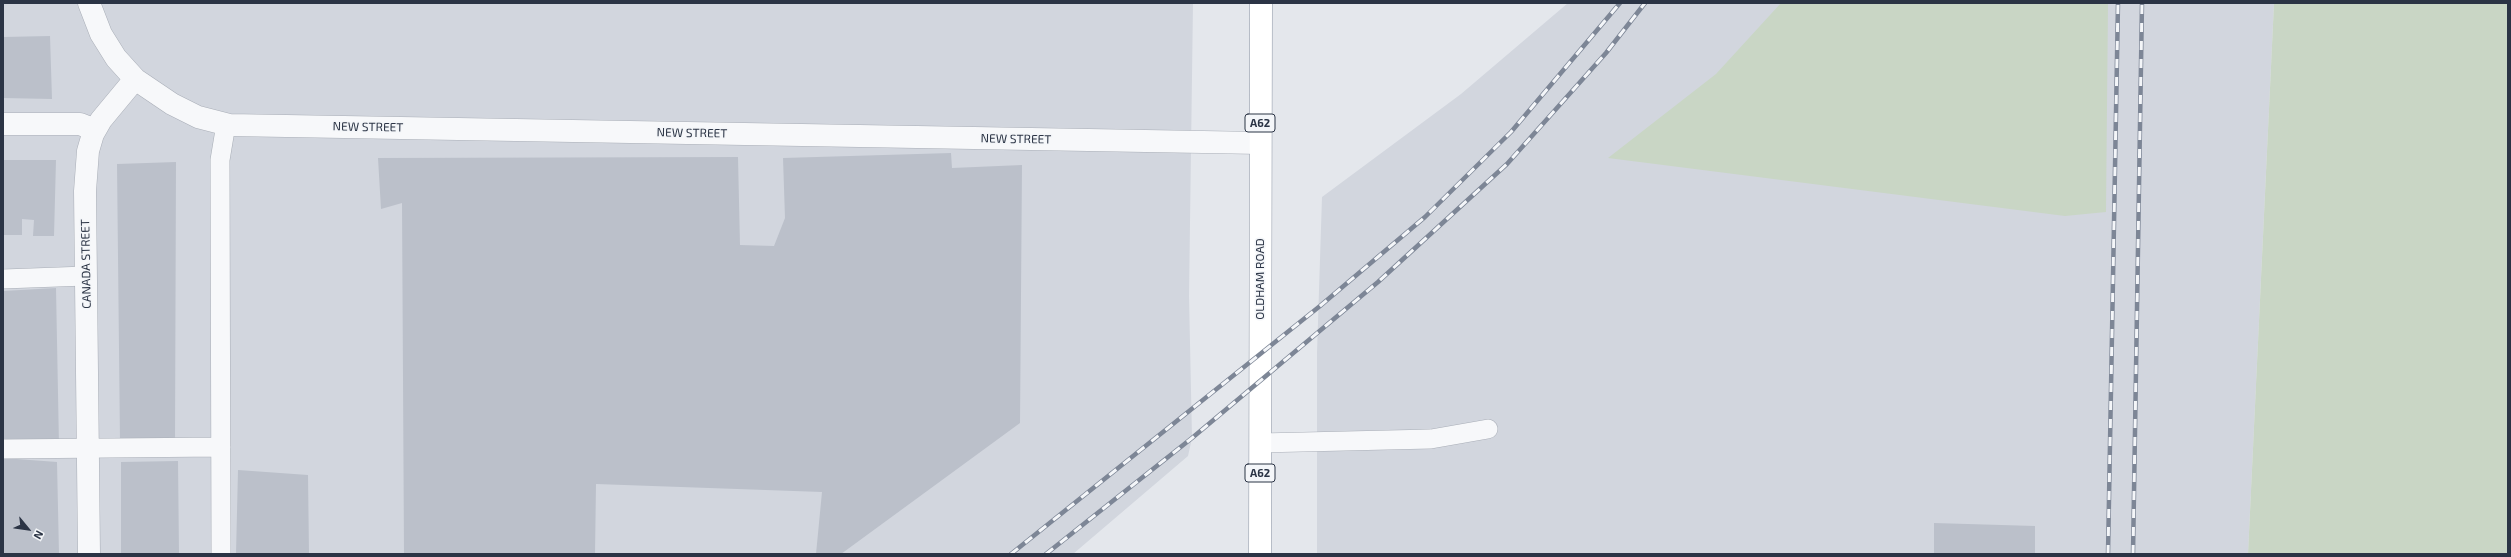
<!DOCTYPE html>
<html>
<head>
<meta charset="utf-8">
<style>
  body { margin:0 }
  #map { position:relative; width:2511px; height:557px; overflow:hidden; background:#e4e7ec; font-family:"Exo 2",sans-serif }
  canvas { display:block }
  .frame { position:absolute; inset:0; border:4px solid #2b3445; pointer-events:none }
  .north { position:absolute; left:8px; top:509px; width:40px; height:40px; -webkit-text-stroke:3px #f4f6f9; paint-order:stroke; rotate:119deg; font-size:11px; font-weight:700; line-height:16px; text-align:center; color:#2b3445 }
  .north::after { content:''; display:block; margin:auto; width:14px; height:18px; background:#2b3445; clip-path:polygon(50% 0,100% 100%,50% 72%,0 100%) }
</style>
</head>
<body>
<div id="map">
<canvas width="2511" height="557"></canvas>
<div class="frame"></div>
<div class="north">N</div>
</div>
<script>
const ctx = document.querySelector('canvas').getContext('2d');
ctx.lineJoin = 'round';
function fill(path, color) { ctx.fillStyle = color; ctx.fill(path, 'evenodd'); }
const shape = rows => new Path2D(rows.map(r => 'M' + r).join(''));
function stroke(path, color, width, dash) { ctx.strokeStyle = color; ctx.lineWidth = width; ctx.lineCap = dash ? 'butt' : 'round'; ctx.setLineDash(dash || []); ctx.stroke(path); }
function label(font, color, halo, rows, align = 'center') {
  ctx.font = font + ' "Exo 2",sans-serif'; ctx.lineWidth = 3; ctx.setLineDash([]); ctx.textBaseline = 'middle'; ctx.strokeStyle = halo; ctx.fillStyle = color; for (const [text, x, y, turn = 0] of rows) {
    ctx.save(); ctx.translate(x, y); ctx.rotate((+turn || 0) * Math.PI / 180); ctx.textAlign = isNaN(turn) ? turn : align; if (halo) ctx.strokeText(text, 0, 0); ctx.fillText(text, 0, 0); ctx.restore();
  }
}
const built = shape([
  [3,3,1193,3,1189,296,1192,438,1188,456,1073,554,3,554],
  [1568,3,2274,3,2248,554,1317,554,1317,353,1322,197,1461,94]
]);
const green = shape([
  [1781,3,2108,3,2106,212,2065,216,1608,158,1716,74],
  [2274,3,2508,3,2508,554,2248,554]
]);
const building = shape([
  [50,36,52,99,3,98,3,37],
  [951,153,952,168,1022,165,1020,423,841,554,816,554,822,492,596,484,595,554,404,554,402,203,381,209,378,158,738,157,740,245,774,246,785,218,783,158],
  [3,160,56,160,54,236,33,236,34,220,22,219,22,235,3,235],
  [176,162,175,440,120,442,117,164],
  [56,288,59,446,3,446,3,291],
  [3,458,57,462,59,554,3,554],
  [178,461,179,554,121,554,121,462],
  [238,470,308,475,309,554,236,554],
  [1934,523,2035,526,2035,554,1934,554]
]);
const service = shape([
  [3,279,86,276],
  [1260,443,1431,439,1488,429],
  [3,449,221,447],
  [221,554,220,160,226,124]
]);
const minor = shape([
  [89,3,101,34,116,58,135,79,172,104,198,117,229,125,1260,143],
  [3,124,80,124,95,130],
  [89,554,85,191,88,151,93,134,101,120,135,79]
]);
const trunk = shape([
  [1260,554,1261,3]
]);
const rail = shape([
  [1011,554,1320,306,1425,217,1511,132,1620,3],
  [1046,554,1192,438,1378,282,1507,164,1606,53,1645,3],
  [2108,554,2118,3],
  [2133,554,2142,3]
]);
const shields = [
  [1260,123,30],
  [1260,473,30]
];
const shieldNames = [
  ["A62",1260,123],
  ["A62",1260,473]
];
const streetNames = [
  ["NEW STREET",368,127,1],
  ["NEW STREET",692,133,1],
  ["NEW STREET",1016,139,1],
  ["CANADA STREET",86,264,-91],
  ["OLDHAM ROAD",1260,279,-90]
];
fill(built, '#d2d6de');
fill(green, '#c9d6c5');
fill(building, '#bbc0ca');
stroke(service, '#a9aeb7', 20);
stroke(minor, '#a9aeb7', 23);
stroke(trunk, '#8b94a3', 23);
stroke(service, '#f7f8fa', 19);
stroke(minor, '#f7f8fa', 22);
stroke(trunk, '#fff', 22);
stroke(rail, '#7d8696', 4.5);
stroke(rail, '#f4f6f9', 3, [9]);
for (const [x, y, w] of shields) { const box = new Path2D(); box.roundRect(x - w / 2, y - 9, w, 18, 3); ctx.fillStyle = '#f4f6f9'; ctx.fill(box); stroke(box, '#2b3445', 1); }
label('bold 11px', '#2b3445', null, shieldNames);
label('12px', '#2b3445', '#f4f6f9', streetNames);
</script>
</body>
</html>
